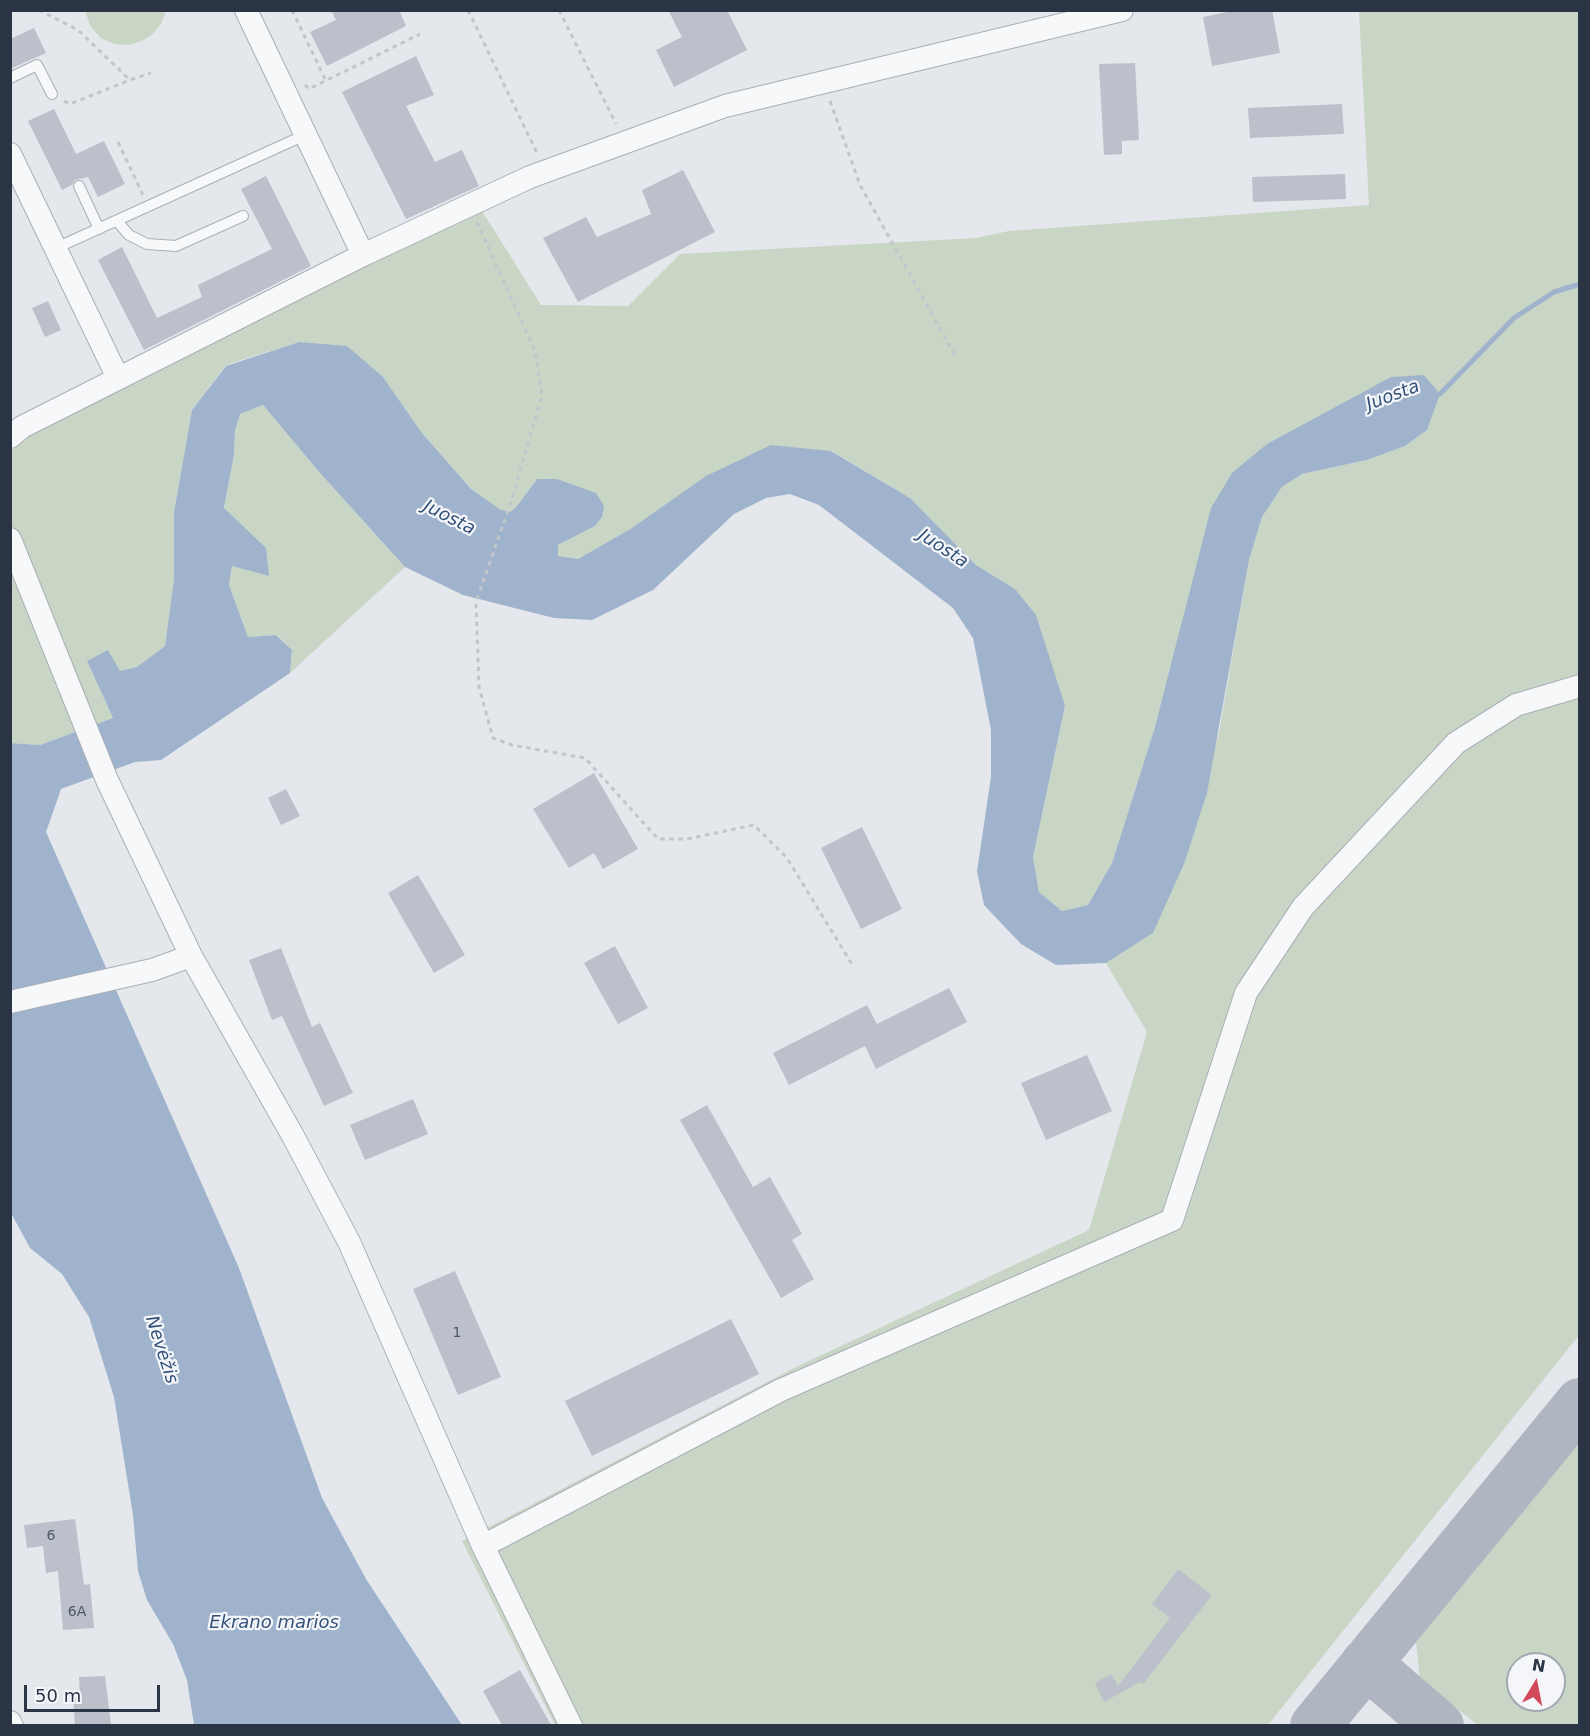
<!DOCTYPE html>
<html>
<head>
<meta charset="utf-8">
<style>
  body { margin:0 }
  #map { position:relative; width:1590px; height:1736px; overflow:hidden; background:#e4e7ec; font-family:"DejaVu Sans",sans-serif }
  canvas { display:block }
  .frame { position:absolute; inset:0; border:12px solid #2b3445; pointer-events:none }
  .north { position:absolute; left:1506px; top:1652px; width:60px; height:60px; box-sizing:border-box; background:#f4f6f9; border:2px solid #a4a8b1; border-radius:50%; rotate:10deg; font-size:16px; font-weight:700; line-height:24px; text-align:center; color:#2b3445 }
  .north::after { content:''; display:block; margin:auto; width:21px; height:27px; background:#d1495b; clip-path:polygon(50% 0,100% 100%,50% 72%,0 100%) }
  .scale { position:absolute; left:24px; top:1685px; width:136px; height:27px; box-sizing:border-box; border:3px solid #2b3445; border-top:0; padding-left:8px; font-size:18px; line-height:21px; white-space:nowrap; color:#2b3445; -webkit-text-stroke:4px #f4f6f9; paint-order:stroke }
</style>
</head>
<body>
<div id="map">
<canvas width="1590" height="1736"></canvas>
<div class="frame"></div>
<div class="north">N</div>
<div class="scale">50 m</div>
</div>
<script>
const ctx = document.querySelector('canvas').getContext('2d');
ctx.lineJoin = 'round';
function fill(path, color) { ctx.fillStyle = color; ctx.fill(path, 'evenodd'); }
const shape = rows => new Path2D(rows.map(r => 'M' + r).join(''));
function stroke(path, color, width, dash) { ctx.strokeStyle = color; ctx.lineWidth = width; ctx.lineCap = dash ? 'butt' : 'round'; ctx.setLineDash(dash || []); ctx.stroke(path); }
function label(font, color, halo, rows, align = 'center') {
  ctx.font = font + ' "DejaVu Sans",sans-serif'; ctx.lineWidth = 4.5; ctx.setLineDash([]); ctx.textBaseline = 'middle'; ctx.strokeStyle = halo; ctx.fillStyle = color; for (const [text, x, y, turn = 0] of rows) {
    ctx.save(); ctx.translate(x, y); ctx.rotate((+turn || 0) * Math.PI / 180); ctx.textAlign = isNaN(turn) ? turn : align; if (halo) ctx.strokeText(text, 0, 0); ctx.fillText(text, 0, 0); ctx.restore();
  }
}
const green = shape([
  [85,11,166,10,166,11,161,24,153,34,142,41,128,45,114,44,101,38,91,27],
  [1359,11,1579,11,1579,1335,1268,1725,555,1725,462,1541,798,1366,1089,1230,1147,1032,1106,963,1153,933,1219,733,1249,560,1262,517,1282,487,1302,474,1367,460,1405,446,1427,430,1267,444,1155,727,1112,863,1088,905,1062,911,1039,892,1033,857,1065,706,1015,589,976,565,910,498,832,451,632,528,578,559,557,556,558,545,595,526,537,479,516,507,510,512,501,511,471,489,422,433,383,377,299,342,226,365,192,410,174,512,174,579,165,646,138,667,120,671,87,661,113,718,40,745,11,743,10,434,477,203,541,305,628,306,680,254,976,238,1009,231,1369,205],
  [263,405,320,473,405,567,290,673,292,650,277,635,248,637,229,585,232,566,268,575,224,509,234,455,235,431,240,414],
  [1572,1446,1580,1447,1579,1725,1478,1725,1420,1679,1416,1642],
  [1518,1664,1554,1664,1554,1700,1518,1700]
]);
const water = shape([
  [299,342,347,346,383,377,422,433,471,489,501,510,510,512,516,507,537,479,557,479,596,493,604,506,602,517,595,526,558,545,558,556,578,559,632,528,706,476,771,445,831,451,910,498,976,565,1015,589,1036,615,1065,706,1033,857,1039,892,1062,911,1088,905,1112,863,1155,727,1211,508,1232,473,1267,444,1391,377,1424,375,1440,394,1427,430,1405,446,1367,460,1302,474,1282,487,1262,517,1249,560,1207,793,1184,864,1153,933,1106,963,1056,965,1021,944,984,905,977,871,991,777,991,730,973,638,953,608,819,505,790,494,766,498,734,514,653,590,592,620,554,618,463,595,405,567,320,473,263,405,240,414,235,431,234,455,224,508,266,548,269,576,232,566,229,585,248,637,276,635,292,650,290,673,161,760,135,762,61,789,46,832,239,1268,322,1498,366,1579,462,1725,194,1725,187,1680,173,1644,147,1600,138,1571,133,1515,114,1397,89,1317,62,1274,30,1248,11,1213,10,743,40,745,113,718,87,661,108,650,120,671,137,667,165,646,174,579,174,512,192,410,226,366]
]);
const stream = shape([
  [1434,396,1440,394,1514,318,1554,292,1580,284]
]);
const taxiway = shape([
  [1366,1663,1439,1726],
  [1315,1726,1580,1403]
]);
const building = shape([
  [331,10,399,10,406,26,327,66,310,32,336,20],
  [668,10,727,10,747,50,674,87,656,50,682,37],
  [1237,10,1272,10,1280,53,1212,66,1203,17],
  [34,28,46,53,10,69,10,39],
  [416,56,434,95,406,106,435,162,462,150,479,186,406,219,342,92],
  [1135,63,1139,140,1122,141,1122,154,1104,155,1099,64],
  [1342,104,1344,134,1250,138,1248,108],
  [54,109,76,154,104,141,125,184,98,197,88,177,75,180,72,185,62,190,28,121],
  [683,170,715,232,578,302,543,238,586,217,597,237,651,214,642,190],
  [1345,174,1346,199,1253,202,1252,177],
  [266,176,311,266,144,350,98,260,122,247,157,318,202,297,198,285,272,249,241,189],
  [48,301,61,330,45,337,32,308],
  [594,773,638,849,603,869,594,853,569,868,533,809],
  [286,789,300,816,281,825,268,798],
  [862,827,902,909,861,929,821,848],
  [418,875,465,955,434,973,388,893],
  [615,946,648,1008,618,1024,584,963],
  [281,948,312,1027,320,1023,353,1093,324,1106,282,1016,272,1020,249,960],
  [949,988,967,1022,876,1069,865,1046,789,1085,773,1053,867,1005,877,1024],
  [1087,1055,1112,1111,1046,1140,1021,1083],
  [413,1099,428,1134,365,1160,350,1125],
  [707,1105,753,1187,770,1177,802,1234,792,1240,814,1279,781,1298,680,1120],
  [455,1271,501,1377,458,1395,413,1289],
  [731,1319,759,1374,592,1456,565,1401],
  [75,1519,84,1585,90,1584,94,1628,63,1630,58,1571,46,1573,43,1546,27,1548,24,1525],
  [1178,1569,1212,1595,1143,1684,1140,1682,1104,1702,1095,1683,1111,1674,1118,1686,1170,1618,1152,1604],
  [520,1670,551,1725,502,1725,483,1691],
  [105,1676,111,1725,75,1725,73,1698,80,1697,79,1677]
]);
const path = shape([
  [39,10,78,30,130,80,151,73],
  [292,10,326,81],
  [468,10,538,155],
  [559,10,616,124],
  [305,85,309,89,420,34],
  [64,101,70,104,130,80],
  [830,101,860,185,957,359],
  [118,142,143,195],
  [477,222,535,351,542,395,510,505,476,602,479,687,493,738,512,745,585,758,658,839,687,839,754,825,787,858,853,966]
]);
const service = shape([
  [10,78,37,65,52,94],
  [79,186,99,229],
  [117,221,129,235,147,244,176,246,243,216],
  [56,248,305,135]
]);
const minor = shape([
  [246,10,363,255],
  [10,154,118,378],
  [10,437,22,427,363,255,530,177,725,106,1122,10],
  [10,539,107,780,191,956,152,970,10,1002],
  [191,956,293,1136,349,1242,483,1546,571,1726],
  [483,1546,781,1390,1172,1220,1246,993,1303,907,1456,743,1516,705,1580,686],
  [10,1722,12,1726]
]);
const numberNames = [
  ["1",457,1333],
  ["6",51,1536],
  ["6A",77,1612]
];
const waterNames = [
  ["Juosta",1393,396,-21],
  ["Juosta",449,518,27],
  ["Juosta",943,549,33],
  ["Nevėžis",161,1350,72],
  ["Ekrano marios",274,1623]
];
fill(green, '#c9d6c5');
fill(water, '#9fb4cc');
stroke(stream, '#9fb4cc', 5);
stroke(taxiway, '#b0b6c1', 50);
fill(building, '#bbc0ca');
stroke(service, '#a9aeb7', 12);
stroke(minor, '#a9aeb7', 24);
stroke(path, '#c2c5cb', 3, [4.5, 4.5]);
stroke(service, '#f7f8fa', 10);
stroke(minor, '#f7f8fa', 22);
label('14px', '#4f5766', null, numberNames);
label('italic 18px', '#34527a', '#f4f6f9', waterNames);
</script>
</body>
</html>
